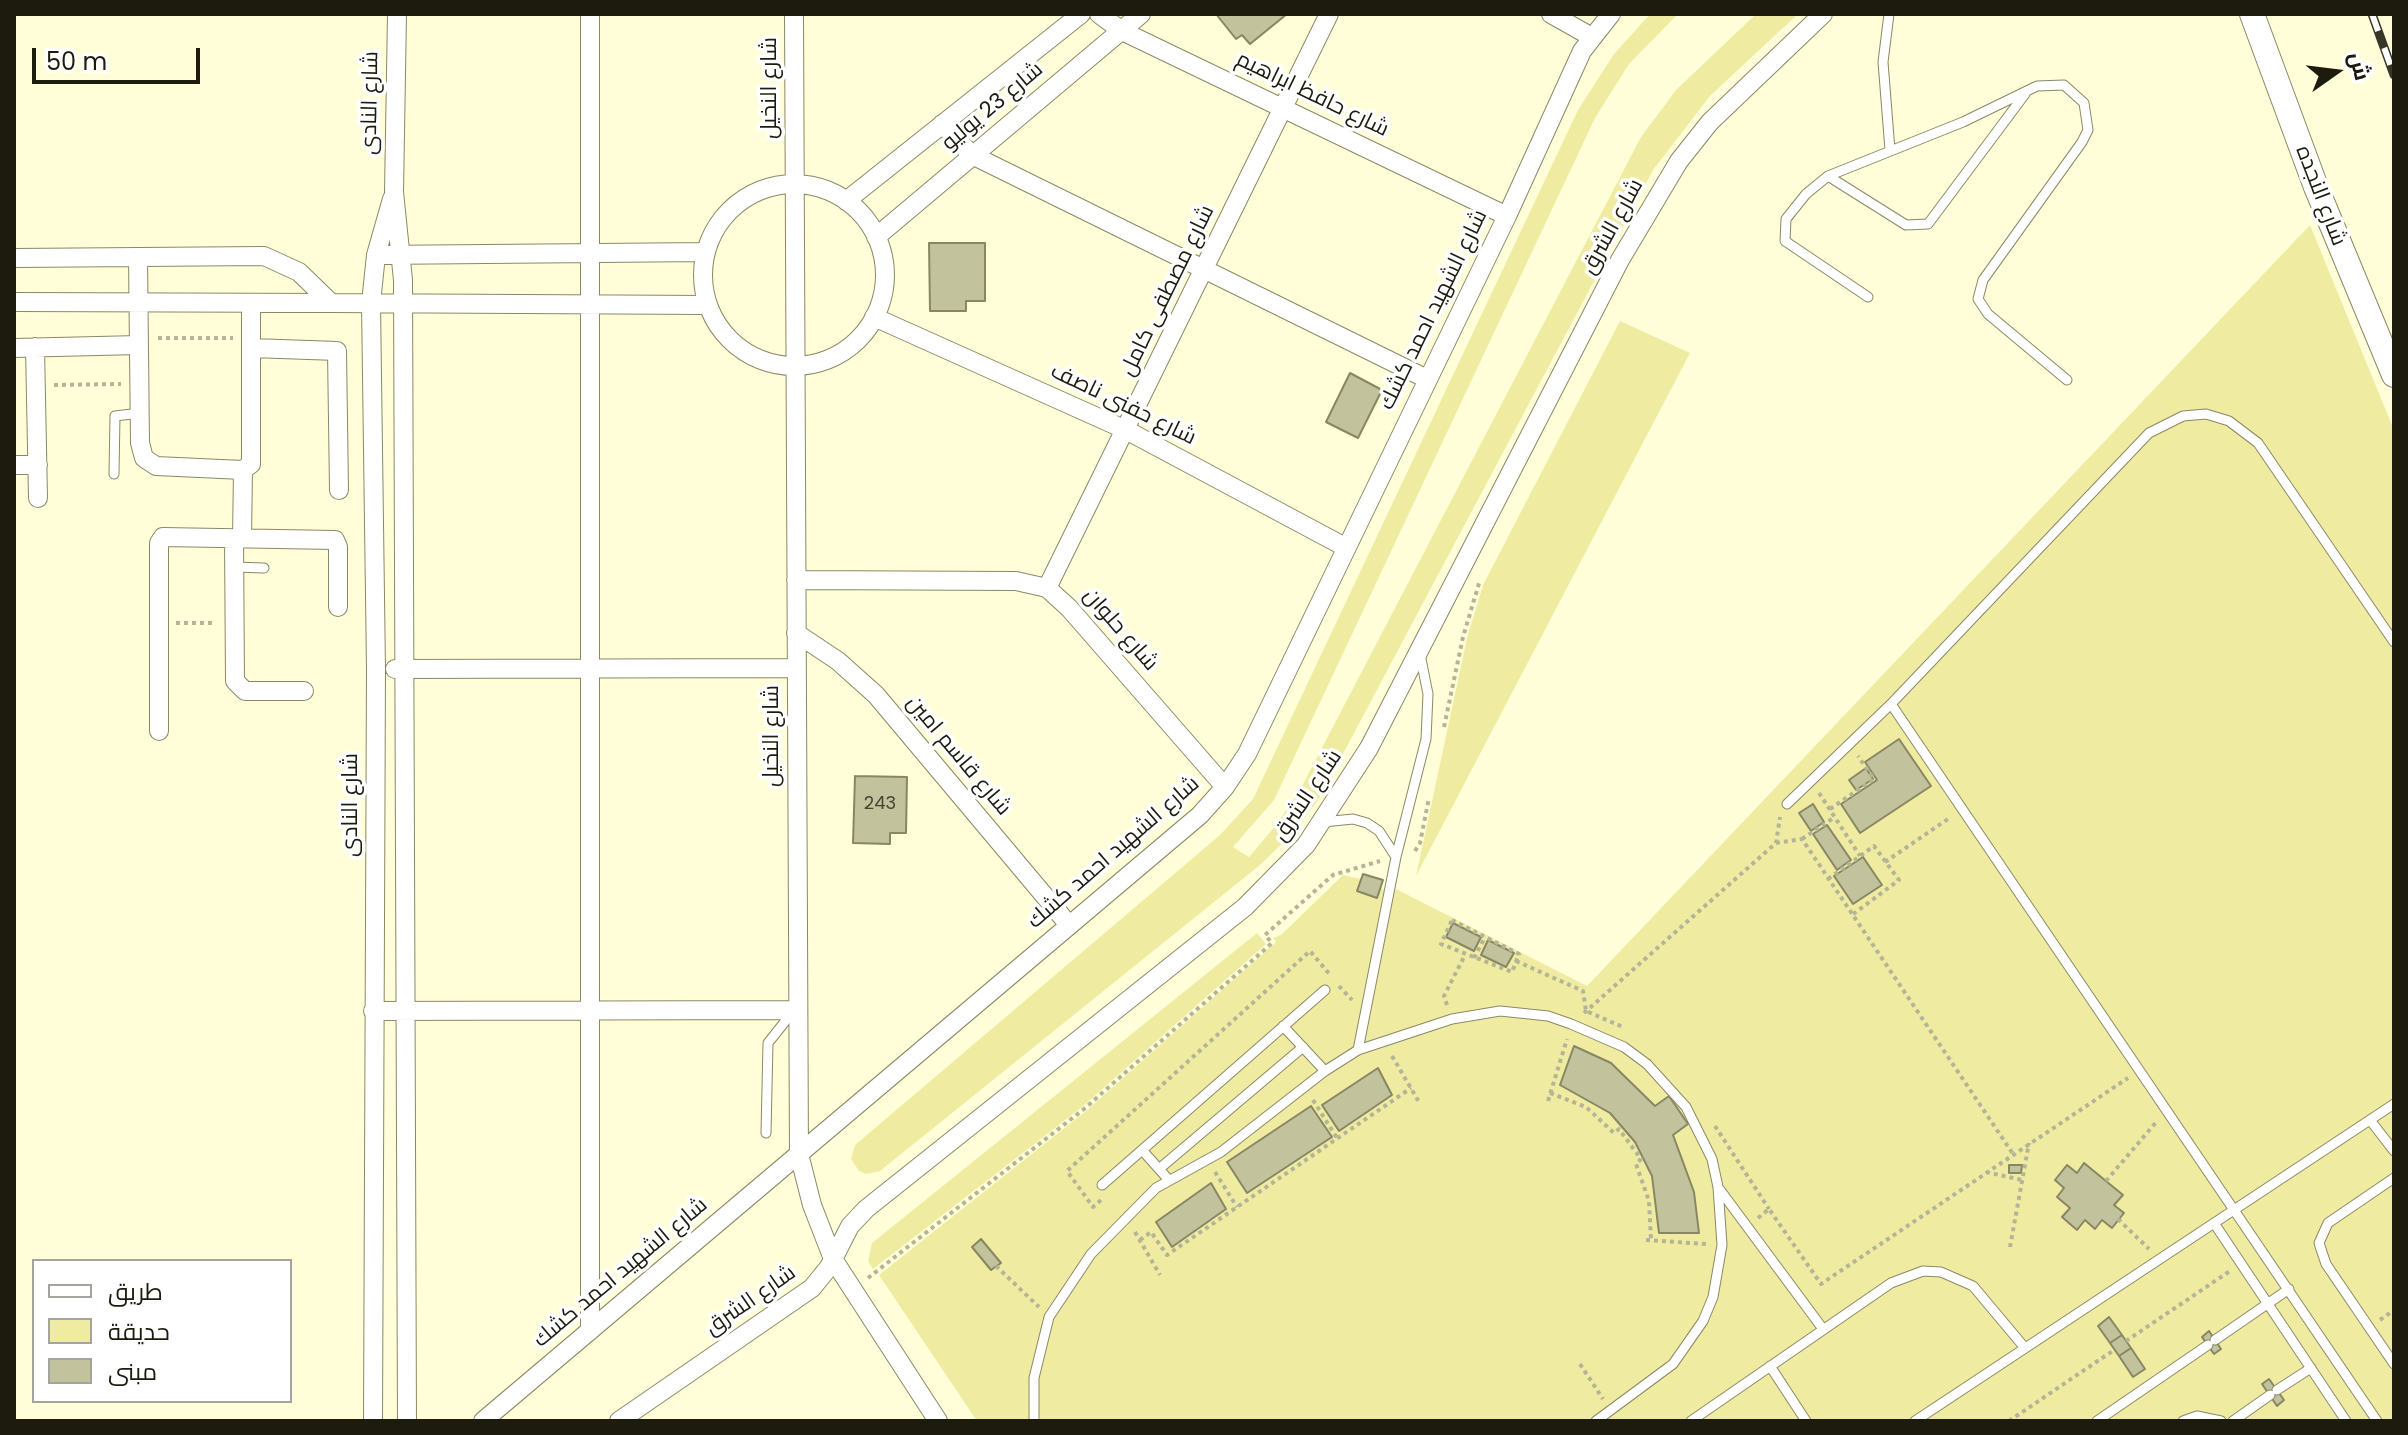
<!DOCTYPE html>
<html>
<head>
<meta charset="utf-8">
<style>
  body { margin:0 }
  #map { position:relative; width:2408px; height:1435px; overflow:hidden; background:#fffed8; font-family:Poppins,Cairo,sans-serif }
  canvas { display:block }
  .frame { position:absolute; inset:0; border:16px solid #1c1b0e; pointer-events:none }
  .legend { position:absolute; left:32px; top:1259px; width:260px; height:144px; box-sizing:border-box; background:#fff; border:2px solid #a4a49f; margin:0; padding:10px 14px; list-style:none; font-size:24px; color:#1c1b0e }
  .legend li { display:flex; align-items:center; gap:16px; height:40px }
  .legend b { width:40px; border:2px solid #a4a49f }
  .north { position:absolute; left:2296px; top:32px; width:80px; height:80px; -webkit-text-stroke:6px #fff; paint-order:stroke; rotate:76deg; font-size:22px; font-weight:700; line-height:32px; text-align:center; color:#1c1b0e }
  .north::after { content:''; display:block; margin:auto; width:28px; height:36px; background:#1c1b0e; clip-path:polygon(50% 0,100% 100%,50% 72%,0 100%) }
  .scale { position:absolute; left:32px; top:48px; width:168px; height:36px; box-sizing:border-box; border:4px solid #1c1b0e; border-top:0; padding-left:10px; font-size:24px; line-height:28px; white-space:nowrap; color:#1c1b0e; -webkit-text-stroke:6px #fff; paint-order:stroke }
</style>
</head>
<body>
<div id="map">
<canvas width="2408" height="1435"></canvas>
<div class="frame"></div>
<ul class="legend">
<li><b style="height:10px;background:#fff"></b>طريق</li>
<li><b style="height:22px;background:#efeca2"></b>حديقة</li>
<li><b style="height:22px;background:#c2c29d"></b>مبنى</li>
</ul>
<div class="north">ش</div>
<div class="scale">50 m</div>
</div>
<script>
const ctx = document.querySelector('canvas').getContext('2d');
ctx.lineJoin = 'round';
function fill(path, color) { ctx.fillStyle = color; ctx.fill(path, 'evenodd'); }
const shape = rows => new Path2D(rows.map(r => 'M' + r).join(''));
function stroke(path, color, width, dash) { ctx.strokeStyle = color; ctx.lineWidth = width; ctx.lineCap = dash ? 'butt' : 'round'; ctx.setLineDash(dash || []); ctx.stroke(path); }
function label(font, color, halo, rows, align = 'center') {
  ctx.font = font + ' Poppins,Cairo,sans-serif'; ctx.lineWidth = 7; ctx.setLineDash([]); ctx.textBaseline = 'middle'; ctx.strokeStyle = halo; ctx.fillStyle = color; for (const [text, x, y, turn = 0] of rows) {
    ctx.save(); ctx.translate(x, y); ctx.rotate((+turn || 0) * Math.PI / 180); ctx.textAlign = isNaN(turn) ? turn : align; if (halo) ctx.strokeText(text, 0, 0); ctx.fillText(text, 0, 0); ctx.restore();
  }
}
const green = shape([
  [1650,14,1678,14,1629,64,1595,118,1274,800,1233,847,1249,857,1277,824,1301,788,1641,137,1676,90,1756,14,1798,14,1710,96,1653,170,1319,799,1292,834,1260,865,880,1171,866,1174,859,1171,851,1159,855,1145,1220,835,1253,799,1578,110,1614,54],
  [2310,225,2394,430,2394,1421,977,1421,879,1275,1086,1111,1276,942,1273,938,1281,935,1343,875,1361,879,1363,874,1383,880,1381,888,1394,894,1396,889,1587,986],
  [1620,321,1690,353,1416,876,1467,638,1483,585],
  [1257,933,1266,944,1082,1107,873,1269,868,1261,872,1243]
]);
const building = shape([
  [1216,14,1287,14,1250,44,1242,35,1236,39,1216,14],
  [929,243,985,243,985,301,966,301,966,311,930,311,929,243],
  [1350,373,1382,390,1358,438,1326,422,1350,373],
  [1899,739,1931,786,1860,833,1841,804,1877,780,1865,762,1899,739],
  [1866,768,1873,779,1856,790,1849,780,1866,768],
  [855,776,907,777,906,833,890,833,890,844,853,843,855,776],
  [1813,804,1824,822,1811,831,1799,813,1813,804],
  [1827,825,1851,860,1837,870,1813,834,1827,825],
  [1863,857,1882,885,1853,904,1834,876,1863,857],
  [1363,874,1383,880,1377,898,1357,891,1363,874],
  [1453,923,1481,937,1474,951,1446,937,1453,923],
  [1488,940,1514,953,1506,967,1481,955,1488,940],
  [1574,1046,1611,1063,1655,1106,1669,1096,1688,1124,1673,1135,1694,1192,1699,1233,1659,1233,1652,1176,1635,1142,1610,1113,1560,1085,1574,1046],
  [1378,1068,1392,1095,1339,1131,1322,1105,1378,1068],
  [1311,1106,1332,1137,1247,1193,1227,1162,1311,1106],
  [2084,1163,2123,1195,2114,1205,2124,1213,2112,1228,2102,1220,2095,1229,2085,1220,2077,1230,2062,1217,2070,1208,2057,1197,2064,1188,2055,1180,2067,1165,2077,1173,2084,1163],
  [2009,1165,2022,1165,2021,1173,2009,1173,2009,1165],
  [1211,1183,1226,1209,1172,1247,1156,1222,1211,1183],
  [981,1239,1001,1263,991,1270,972,1247,981,1239],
  [2109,1317,2122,1335,2110,1343,2098,1326,2109,1317],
  [2209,1331,2221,1349,2214,1354,2202,1337,2209,1331],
  [2122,1335,2131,1348,2119,1356,2110,1343,2122,1335],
  [2131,1348,2145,1369,2133,1377,2119,1356,2131,1348],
  [2269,1379,2284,1400,2277,1406,2262,1384,2269,1379]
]);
const path = shape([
  [158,338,233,338],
  [54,385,121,384],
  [176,623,215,623],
  [1444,727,1463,637,1480,580],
  [1819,793,1860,856],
  [1830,809,1874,779,1858,756],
  [1802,839,1835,817],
  [1776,843,1802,839,2013,1154],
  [1415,851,1420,843,1429,798],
  [1885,862,1951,817],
  [1828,879,1874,846,1899,880,1852,915],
  [1452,920,1519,954,1512,972,1441,944,1452,920],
  [1474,958,1485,937],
  [1516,961,1583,991,1586,1011,1623,1027],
  [1339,986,1352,1000],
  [1447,1005,1444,996,1465,955],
  [1584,1013,1776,843,1780,817],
  [1392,1056,1419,1102],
  [1550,1093,1586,1107,1614,1133,1619,1129,1641,1159,1636,1164,1649,1201,1651,1240],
  [1313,1100,1337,1138],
  [1548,1101,1567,1039],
  [1715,1126,1769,1209],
  [1215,1172,1237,1207],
  [1986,1172,2022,1180],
  [2106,1181,2158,1120],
  [1101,1200,1093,1207,1067,1171,1310,951,1331,976],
  [1758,1218,1769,1209,1821,1284,2128,1078],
  [2118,1219,2149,1249],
  [1135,1232,1160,1275],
  [1140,1240,1151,1232,1167,1255,1411,1088],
  [1646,1240,1706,1244],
  [2010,1247,2029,1143],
  [996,1266,1039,1307],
  [868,1278,1084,1109,1272,943,1265,935,1333,875,1380,861],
  [2380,1320,2394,1310],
  [2126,1341,2230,1271],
  [1580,1364,1603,1399],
  [2009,1421,2114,1350]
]);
const lane = shape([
  [1889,14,1883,62,1890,150],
  [1828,176,1906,225,1928,224,2025,94],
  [1868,297,1785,241,1786,219,1806,194,1828,176,1963,122,2037,86,2064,85,2084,103,2088,130,2082,142,1983,280,1978,299,1988,314,2067,380],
  [114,474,115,416,140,413],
  [234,567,264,568],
  [1891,704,2377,1421],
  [1787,804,1891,704,2149,433,2183,416,2206,414,2229,421,2258,443,2394,642],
  [1323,822,1353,819,1367,823,1379,831,1396,857],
  [1283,1026,1325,1071],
  [1358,1050,1396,857,1426,739,1428,694,1420,654],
  [2370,1120,2394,1151],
  [766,1133,768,1043,791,1014],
  [1142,1150,1168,1179],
  [1159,1169,1303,1047],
  [2394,1178,2328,1223,2319,1243,2326,1264,2394,1364],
  [1102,1185,1325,990],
  [1720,1190,1823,1329],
  [2214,1223,2346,1421],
  [2215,1340,2289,1289],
  [1770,1366,1806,1421],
  [2277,1390,2311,1368],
  [1034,1421,1034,1378,1049,1317,1091,1254,1156,1188,1221,1152,1325,1071,1358,1050,1452,1019,1500,1011,1548,1016,1571,1024,1624,1047,1647,1064,1686,1107,1712,1159,1718,1187,1722,1245,1713,1297,1703,1321,1673,1364,1596,1421],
  [1691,1421,1891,1283,1923,1271,1941,1272,1973,1286,2025,1348],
  [1915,1421,2394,1104],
  [2097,1421,2208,1345],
  [2183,1421,2197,1416,2221,1421],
  [2233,1421,2270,1395]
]);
const street = shape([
  [397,14,394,192,403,280,407,1421],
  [590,14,590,1331],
  [794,14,799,1154,812,1205,833,1259,938,1421],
  [1099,14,1122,31,1507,216],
  [1551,14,1590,36],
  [942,124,972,155,1427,379],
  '703 275a91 91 0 1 1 182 0a91 91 0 1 1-182 0Z',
  [846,201,1081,14],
  [876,237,1141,14],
  [376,255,706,252],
  [138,257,140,443,144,458,156,466,243,470,251,464,251,303],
  [14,258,264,256,299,272,331,303,14,302],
  [331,303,708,305],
  [874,317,1126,430,1345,547],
  [35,347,38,498],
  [14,348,139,345],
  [252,348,337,351,339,490],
  [14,465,38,465],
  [234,538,235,681,245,691,304,691],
  [242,538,243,470],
  [796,580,1016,581,1047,588,1069,608,1225,787],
  [1047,588,1329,14],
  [796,633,838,661,876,695,1069,925],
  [395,669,796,668],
  [159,731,159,543,163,537,335,540,338,547,338,607],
  [373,1011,797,1010],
  [373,1421,376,669,371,303,376,255,392,199],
  [483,1421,1200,815,1225,787,1247,754,1507,216,1582,51,1611,14],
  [619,1421,812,1288,829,1267,850,1226,866,1209,1245,907,1306,845,1369,748,1620,260,1679,161,1710,122,1823,14]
]);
const secondary = shape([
  [2252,14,2316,187,2394,375]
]);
const rail = shape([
  [2372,14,2394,75]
]);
const numberNames = [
  ["243",880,804]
];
const streetNames = [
  ["شارع النخيل",770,88,-90],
  ["شارع حافظ ابراهيم",1312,95,26],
  ["شارع النادى",371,103,-89],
  ["شارع 23 يوليو",993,107,-40],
  ["شارع النجده",2320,196,69],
  ["شارع الشرق",1613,227,-61],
  ["شارع مصطفى كامل",1168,291,-64],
  ["شارع الشهيد احمد كشك",1434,310,-64],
  ["شارع حفنى ناصف",1123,405,26],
  ["شارع حلوان",1120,630,49],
  ["شارع النخيل",772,736,-90],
  ["شارع قاسم امين",958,756,50],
  ["شارع الشرق",1308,796,-56],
  ["شارع النادى",351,805,-90],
  ["شارع الشهيد احمد كشك",1114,853,-41],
  ["شارع الشهيد احمد كشك",621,1273,-40],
  ["شارع الشرق",751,1301,-35]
];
fill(green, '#efeca2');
fill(building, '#c2c29d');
stroke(building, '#888764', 2);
stroke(lane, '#8a8966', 11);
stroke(street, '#8a8966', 20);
stroke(secondary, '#8a8966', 26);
stroke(path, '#b5b496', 4, [4, 4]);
stroke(lane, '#fff', 9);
stroke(street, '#fff', 18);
stroke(secondary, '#fff', 24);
stroke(rail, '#383727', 9);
stroke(rail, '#fff', 6, [18]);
label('18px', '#464532', null, numberNames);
label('22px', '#1c1b0e', '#fff', streetNames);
</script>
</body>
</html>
